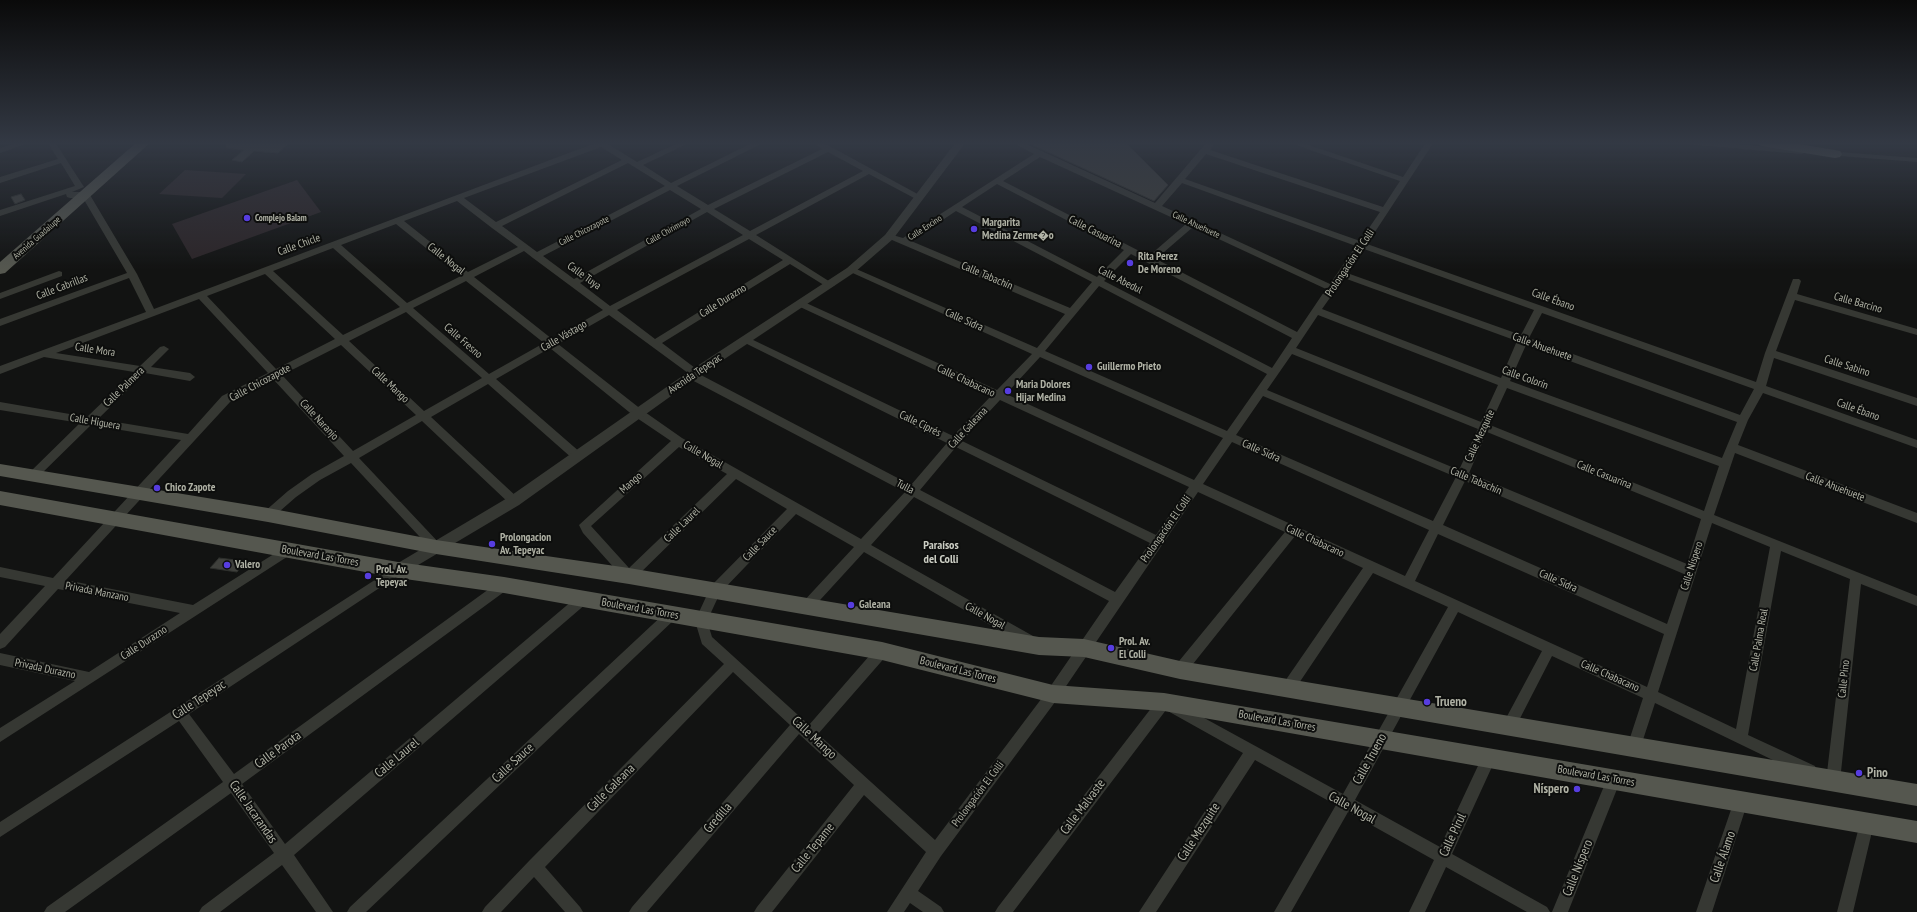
<!DOCTYPE html>
<html>
<head>
<meta charset="utf-8">
<style>
  body { margin:0 }
  canvas { display:block; background:#121312 }
</style>
</head>
<body>
<canvas width="1917" height="912"></canvas>
<script>
const ctx = document.querySelector('canvas').getContext('2d');
ctx.lineJoin = 'round';
function fill(path, color) { ctx.fillStyle = color; ctx.fill(path, 'evenodd'); }
const shape = rows => new Path2D(rows.map(r => 'M' + r).join(''));
function stroke(path, color, width, dash) { ctx.strokeStyle = color; ctx.lineWidth = width; ctx.lineCap = dash ? 'butt' : 'round'; ctx.setLineDash(dash || []); ctx.stroke(path); }
function label(font, color, halo, rows, align = 'center') {
  ctx.font = font + ' "PT Sans Narrow",sans-serif'; ctx.lineWidth = 4; ctx.setLineDash([]); ctx.textBaseline = 'middle'; ctx.strokeStyle = halo; ctx.fillStyle = color; for (const [text, x, y, turn = 0] of rows) {
    ctx.save(); ctx.translate(x, y); ctx.rotate((+turn || 0) * Math.PI / 180); ctx.textAlign = isNaN(turn) ? turn : align; if (halo) ctx.strokeText(text, 0, 0); ctx.fillText(text, 0, 0); ctx.restore();
  }
}
const green = shape([
  [185,170,246,174,222,198,159,194],
  [297,180,321,212,192,259,172,224]
]);
const building = shape([
  [226,142,290,142,278,153,254,151,242,162,232,160,244,150,226,148,226,142],
  [1026,142,1125,142,1168,185,1154,201,1026,142],
  [21,194,25,200,15,204,11,197,21,194],
  [219,558,244,561,237,572,210,568,219,558]
]);
const minor = shape([
  [19,142,32,142,0,153,0,148,19,142],
  [47,142,55,142,84,187,72,192,86,192,90,195,137,274,154,309,598,142,610,142,608,144,637,162,680,142,691,142,643,165,671,183,754,142,765,142,677,186,708,205,822,149,811,142,822,142,923,197,922,199,916,199,869,174,756,235,835,285,830,288,827,287,790,264,662,343,699,371,699,374,911,485,947,443,743,342,741,340,746,337,749,338,953,436,991,396,798,306,796,304,801,301,804,302,997,390,1032,354,846,270,848,268,854,268,1037,348,1065,314,885,237,889,234,903,238,1034,154,1011,142,1022,142,1155,203,1207,142,1216,142,1210,150,1383,207,1400,181,1287,142,1300,142,1403,177,1426,142,1434,142,1367,244,1756,382,1765,353,1793,279,1799,279,1801,281,1797,294,1917,329,1917,335,1795,300,1776,351,1917,398,1917,406,1774,358,1766,386,1917,440,1917,448,1763,393,1748,420,1738,445,1917,513,1917,523,1735,453,1714,515,1917,596,1917,606,1861,584,1840,781,1838,786,1833,788,1828,786,1826,781,1850,579,1781,551,1748,735,1815,766,1817,771,1815,776,1810,778,1655,703,1639,752,1634,753,1629,752,1627,747,1643,698,1552,656,1514,730,1509,732,1504,730,1502,726,1504,722,1542,651,1458,612,1355,800,1440,847,1484,753,1489,752,1494,753,1496,758,1452,854,1547,907,1550,912,1527,912,1446,867,1425,912,1409,912,1434,860,1348,812,1291,912,1274,912,1336,805,1255,760,1156,912,1139,912,1243,753,1166,710,1013,912,995,912,998,907,1159,698,1164,696,1343,794,1448,607,1373,573,1293,692,1288,694,1283,692,1281,688,1283,684,1363,568,1295,536,1185,674,1180,676,1175,674,1173,670,1175,666,1285,532,1198,492,1058,698,941,856,918,891,941,907,944,912,923,912,910,903,904,912,887,912,926,852,864,795,772,912,754,912,757,907,854,785,799,734,647,912,629,912,632,907,790,725,733,672,545,867,580,907,583,912,565,912,534,877,501,912,482,912,485,907,529,861,724,664,702,644,695,621,711,586,787,509,736,479,633,580,629,581,625,580,583,533,579,525,671,441,634,416,550,348,496,379,581,453,582,456,581,459,573,459,488,384,431,417,518,498,520,501,518,504,510,504,422,421,359,458,440,544,442,547,440,550,436,552,432,550,351,463,320,480,296,497,272,518,268,520,264,518,262,515,264,512,288,491,312,474,344,456,273,379,230,402,66,580,193,605,285,547,289,545,293,547,295,550,293,553,0,742,0,728,75,681,0,665,0,653,89,672,180,613,58,589,5,647,0,649,0,634,45,586,0,577,0,567,53,578,181,440,91,425,37,478,29,478,27,475,80,423,0,410,0,402,87,417,134,372,44,357,0,374,0,366,146,312,129,278,0,326,0,319,127,273,83,198,70,198,67,197,66,194,0,216,0,210,75,186,61,163,0,183,0,177,58,159,47,142],
  [601,147,622,160,496,222,464,198,601,147],
  [828,152,863,171,750,231,714,209,828,152],
  [1206,154,1380,212,1360,241,1185,179,1206,154],
  [1040,157,1186,224,1149,256,1003,181,1040,157],
  [628,163,665,186,537,252,502,226,628,163],
  [1182,183,1356,246,1330,284,1162,206,1182,183],
  [997,184,1124,250,1097,277,962,207,997,184],
  [670,190,701,209,574,279,543,256,670,190],
  [457,201,492,228,518,247,468,272,404,221,457,201],
  [956,211,1092,282,1070,308,911,241,956,211],
  [707,212,743,235,610,306,580,283,707,212],
  [396,224,461,276,407,303,341,245,396,224],
  [1193,227,1326,289,1297,332,1156,259,1193,227],
  [749,239,783,260,655,339,617,310,749,239],
  [333,248,400,307,343,335,273,271,333,248],
  [1364,249,1534,310,1521,335,1347,273,1364,249],
  [524,251,533,258,603,310,552,339,474,277,524,251],
  [1131,254,1146,262,1292,338,1272,368,1104,281,1131,254],
  [265,274,335,339,276,369,207,296,265,274],
  [1344,278,1517,341,1501,378,1322,309,1344,278],
  [466,281,544,343,489,374,413,308,466,281],
  [1099,286,1267,374,1227,431,1045,351,1099,286],
  [199,299,268,373,222,396,188,434,98,419,145,373,190,381,195,377,190,373,151,367,169,349,164,346,160,347,140,366,56,353,199,299],
  [406,312,482,378,424,411,349,341,406,312],
  [1542,313,1754,389,1740,415,1529,338,1542,313],
  [609,315,688,373,688,378,905,492,861,539,682,438,642,410,558,344,609,315],
  [1318,315,1498,385,1481,422,1296,348,1318,315],
  [341,345,416,415,353,451,282,375,341,345],
  [1526,345,1737,422,1722,458,1510,381,1526,345],
  [1292,354,1478,429,1459,470,1267,390,1292,354],
  [1040,357,1223,438,1194,480,1006,394,1040,357],
  [1507,388,1719,466,1704,511,1490,425,1507,388],
  [1263,396,1456,477,1433,521,1236,435,1263,396],
  [1000,400,1189,487,1156,535,962,441,1000,400],
  [1487,432,1701,519,1687,564,1469,473,1487,432],
  [1232,442,1429,530,1405,576,1203,484,1232,442],
  [679,447,727,474,629,568,591,526,679,447],
  [956,447,1150,543,1115,592,920,490,956,447],
  [1465,481,1684,574,1667,624,1443,525,1465,481],
  [914,497,1109,601,1048,690,935,840,818,734,887,655,888,651,887,647,882,645,877,647,809,725,712,637,707,621,720,593,796,514,854,547,802,603,800,607,802,611,806,612,810,611,864,552,1023,644,1028,645,1033,644,1034,640,1033,636,871,545,914,497],
  [1712,523,1770,547,1736,729,1658,692,1712,523],
  [1438,534,1664,634,1647,687,1415,581,1438,534],
  [1679,142,1715,142,1802,150,1806,152,1802,154,1683,144,1679,142],
  [1825,151,1917,158,1917,162,1828,155,1825,155,1825,151],
  [59,271,62,272,62,276,0,299,0,293,59,271],
  [398,565,402,567,404,570,402,573,189,714,234,774,500,581,504,580,508,581,510,585,508,589,242,784,285,844,579,595,583,594,587,595,589,599,587,603,294,855,333,912,316,912,282,865,220,912,199,912,202,907,274,853,231,793,65,912,44,912,47,907,223,782,179,721,0,837,0,822,398,565],
  [671,610,675,611,677,615,675,619,366,912,347,912,350,907,667,611,671,610],
  [1614,772,1619,774,1621,779,1568,912,1552,912,1609,774,1614,772],
  [1741,794,1746,796,1748,801,1712,912,1696,912,1734,801,1736,796,1741,794],
  [1867,816,1872,818,1874,823,1853,912,1837,912,1860,823,1862,818,1867,816]
]);
const tertiary = shape([
  [956,142,966,142,893,239,855,272,699,376,519,505,403,574,398,576,393,574,391,570,393,566,509,497,691,370,847,268,885,235,956,142]
]);
const primary = shape([
  [137,142,151,142,5,273,0,274,0,262,137,142],
  [0,464,268,508,436,540,629,568,1039,637,1084,639,1180,661,1917,784,1917,806,1180,679,1084,657,1039,655,629,584,436,554,268,522,0,476,0,464],
  [0,491,398,562,504,577,882,642,1053,685,1164,693,1917,821,1917,843,1164,711,1053,703,882,660,504,593,398,578,0,505,0,491]
]);
const trunk = shape([
  [1755,142,1787,142,1835,150,1840,151,1842,154,1840,157,1835,158,1761,146,1755,142]
]);
const markers = [
  [247,218,4,"#573de0"],
  [974,229,4,"#573de0"],
  [1130,263,4,"#573de0"],
  [1089,367,4,"#573de0"],
  [1008,391,4,"#573de0"],
  [157,488,4,"#573de0"],
  [492,544,4,"#573de0"],
  [227,565,4,"#573de0"],
  [368,576,4,"#573de0"],
  [851,605,4,"#573de0"],
  [1111,648,4,"#573de0"],
  [1427,702,4,"#573de0"],
  [1859,773,4,"#573de0"],
  [1577,789,4,"#573de0"]
];
const farPoinames = [
  ["Complejo Balam",255,218]
];
const farStreetnames = [
  ["Calle Ahuehuete",1196,225,25],
  ["Calle Encino",925,228,-33],
  ["Calle Chicozapote",584,231,-27],
  ["Calle Chirimoyo",668,231,-29],
  ["Avenida Guadalupe",37,238,-41]
];
const poiNames = [
  ["Margarita",982,223],
  ["Medina Zerme�o",982,236],
  ["Rita Perez",1138,257],
  ["De Moreno",1138,270],
  ["Guillermo Prieto",1097,367],
  ["Maria Dolores",1016,385],
  ["Hijar Medina",1016,398],
  ["Chico Zapote",165,488],
  ["Prolongacion",500,538],
  ["Av. Tepeyac",500,551],
  ["Valero",235,565],
  ["Prol. Av.",376,570],
  ["Tepeyac",376,583],
  ["Galeana",859,605],
  ["Prol. Av.",1119,642],
  ["El Colli",1119,655]
];
const streetNames = [
  ["Calle Casuarina",1095,232,27],
  ["Calle Chicle",299,245,-20],
  ["Calle Nogal",446,259,38],
  ["Prolongación El Colli",1350,263,-56],
  ["Calle Tuya",584,276,36],
  ["Calle Tabachín",987,276,23],
  ["Calle Abedul",1120,280,27],
  ["Calle Cabrillas",62,287,-21],
  ["Calle Ébano",1553,300,20],
  ["Calle Durazno",723,301,-32],
  ["Calle Barcino",1858,303,16],
  ["Calle Sidra",964,320,24],
  ["Calle Vástago",564,336,-30],
  ["Calle Fresno",463,341,41],
  ["Calle Ahuehuete",1542,347,20],
  ["Calle Mora",95,350,9],
  ["Calle Sabino",1847,366,18],
  ["Avenida Tepeyac",695,374,-34],
  ["Calle Colorín",1525,378,20],
  ["Calle Chabacano",966,381,25],
  ["Calle Chicozapote",260,383,-28],
  ["Calle Mango",390,385,43],
  ["Calle Palmera",124,387,-44],
  ["Calle Ébano",1858,410,20],
  ["Calle Naranjo",319,420,47],
  ["Calle Higuera",95,422,10],
  ["Calle Ciprés",920,424,26],
  ["Calle Galeana",968,428,-47],
  ["Calle Mezquite",1480,436,-65],
  ["Calle Sidra",1261,451,24],
  ["Calle Nogal",703,455,30],
  ["Calle Casuarina",1604,475,22],
  ["Calle Tabachín",1476,481,23],
  ["Mango",631,483,-42],
  ["Tulla",905,487,28],
  ["Calle Ahuehuete",1835,487,21],
  ["Calle Laurel",682,525,-44],
  ["Prolongación El Colli",1166,529,-55],
  ["Calle Chabacano",1315,541,25],
  ["Calle Sauce",760,544,-46],
  ["Boulevard Las Torres",320,556,10],
  ["Calle Níspero",1692,566,-72],
  ["Calle Sidra",1558,581,24],
  ["Privada Manzano",97,592,11],
  ["Boulevard Las Torres",640,609,10],
  ["Calle Nogal",985,616,29],
  ["Calle Palma Real",1759,640,-80],
  ["Calle Durazno",144,643,-33],
  ["Privada Durazno",45,669,12],
  ["Boulevard Las Torres",958,670,14],
  ["Calle Chabacano",1610,676,24],
  ["Calle Pino",1844,679,-84],
  ["Boulevard Las Torres",1277,721,10],
  ["Boulevard Las Torres",1596,776,10],
  ["Prolongación El Colli",978,794,-53]
];
const neighbourhoodNames = [
  ["Paraísos",941,546],
  ["del Colli",941,560]
];
const nearStreetnames = [
  ["Calle Tepeyac",199,700,-33],
  ["Calle Mango",814,738,43],
  ["Calle Parota",278,750,-36],
  ["Calle Laurel",397,758,-40],
  ["Calle Trueno",1370,759,-61],
  ["Calle Sauce",513,763,-43],
  ["Calle Galeana",611,788,-45],
  ["Calle Malvaste",1083,807,-53],
  ["Calle Nogal",1352,808,29],
  ["Calle Jacarandas",253,812,55],
  ["Gredilla",718,818,-49],
  ["Calle Mezquite",1199,832,-57],
  ["Calle Pirul",1453,835,-65],
  ["Calle Tepame",813,848,-51],
  ["Calle Álamo",1723,857,-71],
  ["Calle Níspero",1578,868,-68]
];
const nearPoinames = [
  ["Trueno",1435,702],
  ["Pino",1867,773],
  ["Níspero",1569,789,"right"]
];
fill(green, '#2c2528');
fill(building, '#3f403c');
stroke(building, '#2d2f2c', 1);
fill(minor, '#363833');
fill(tertiary, '#363833');
fill(primary, '#55574f');
fill(trunk, '#5e6058');
const sky = ctx.createLinearGradient(0, 0, 0, 270);
sky.addColorStop(0, '#0a0a0a');
sky.addColorStop(0.53, '#333944');
sky.addColorStop(1, '#33394400');
ctx.fillStyle = sky;
ctx.fillRect(0, 0, 1917, 270);
for (const [x, y, r, color] of markers) { const dot = new Path2D(); dot.arc(x, y, r, 0, 2 * Math.PI); ctx.fillStyle = color; ctx.fill(dot); stroke(dot, '#0d0e0d', 1.5); }
label('bold 9px', '#b0b2a5', '#0d0e0d', farPoinames, 'left');
label('9px', '#b0b2a5', '#0d0e0d', farStreetnames);
label('bold 11px', '#b0b2a5', '#0d0e0d', poiNames, 'left');
label('11px', '#b0b2a5', '#0d0e0d', streetNames);
label('bold 12px', '#cdcfc5', '#0d0e0d', neighbourhoodNames);
label('13px', '#b0b2a5', '#0d0e0d', nearStreetnames);
label('bold 13px', '#b0b2a5', '#0d0e0d', nearPoinames, 'left');
</script>
</body>
</html>
